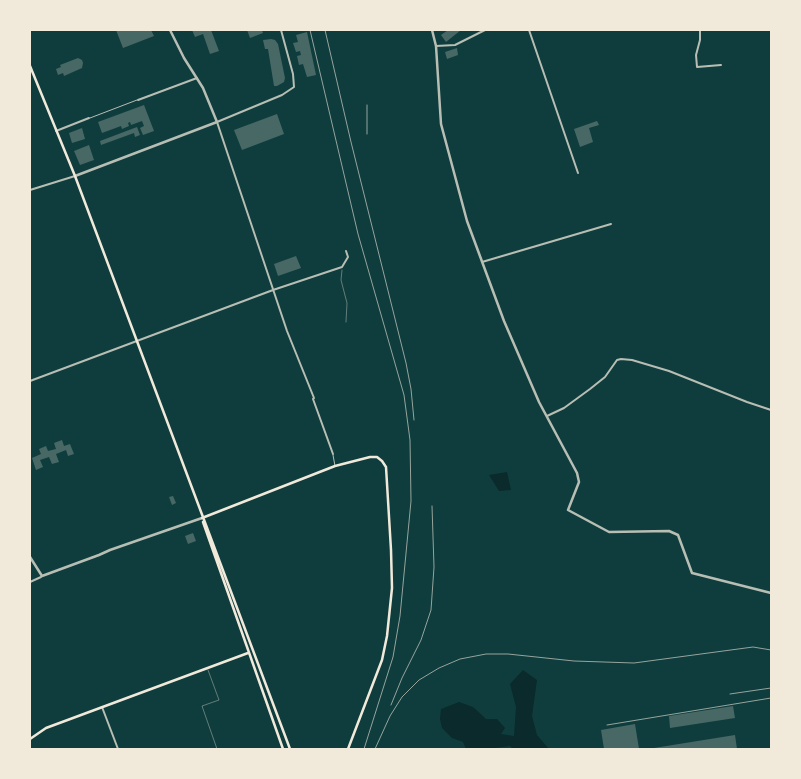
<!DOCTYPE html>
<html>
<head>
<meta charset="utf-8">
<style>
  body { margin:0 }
  #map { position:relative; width:801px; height:779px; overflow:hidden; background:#0f3d3e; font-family:"Golos Text",sans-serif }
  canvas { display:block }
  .frame { position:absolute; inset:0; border:31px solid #f1e9da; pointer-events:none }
</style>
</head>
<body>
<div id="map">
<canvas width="801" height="779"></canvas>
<div class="frame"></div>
</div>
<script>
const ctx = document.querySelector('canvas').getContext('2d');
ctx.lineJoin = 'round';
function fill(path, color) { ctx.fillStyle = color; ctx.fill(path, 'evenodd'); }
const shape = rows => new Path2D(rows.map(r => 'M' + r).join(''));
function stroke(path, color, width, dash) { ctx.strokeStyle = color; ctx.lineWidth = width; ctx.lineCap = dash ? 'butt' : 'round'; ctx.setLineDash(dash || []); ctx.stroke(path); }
const water = shape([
  [507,472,511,490,499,491,489,475],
  [523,670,537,680,532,716,537,735,549,749,513,749,510,746,487,749,466,749,463,742,452,738,442,728,440,719,441,709,459,702,473,707,486,719,497,719,505,728,501,734,514,736,516,707,510,684]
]);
const building = shape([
  [116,30,151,30,154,36,123,48],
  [192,30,211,30,219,51,210,54,203,34,195,37],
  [247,30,262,30,263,33,250,38],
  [448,30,461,30,446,42,441,35],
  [307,32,316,75,307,77,303,64,299,65,297,56,301,55,300,51,296,52,293,43,298,42,296,35],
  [271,39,275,40,278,44,285,78,284,82,277,86,274,86,268,49,265,49,263,40],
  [457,48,458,55,447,59,445,52],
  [78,58,82,60,83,63,82,68,64,76,63,73,58,75,56,69,61,67,60,65],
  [144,105,154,131,143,135,140,128,144,126,142,121,131,125,130,122,128,123,129,126,122,129,121,126,102,133,98,122],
  [277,114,284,134,242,150,234,130],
  [597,121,599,125,589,128,593,142,580,147,574,129],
  [137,127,140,135,135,137,134,133,101,145,100,141],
  [82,128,85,139,72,143,69,133],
  [89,145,94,160,80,165,74,151],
  [296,256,301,268,278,276,274,264],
  [62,440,64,446,70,444,74,454,68,456,66,450,56,454,59,462,52,464,49,457,40,460,43,467,36,470,32,458,41,454,39,449,46,446,48,451,56,449,54,443],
  [173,496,176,503,172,505,169,497],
  [193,533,196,541,188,544,185,536],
  [733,706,735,718,670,728,669,716],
  [635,724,639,749,604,749,601,730],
  [735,735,737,749,654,749,654,748]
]);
const service = shape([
  [342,270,341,280,347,303,346,322],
  [208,670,219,700,202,706,217,749]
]);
const pedestrian = shape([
  [90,118,137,100],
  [333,455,335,466]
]);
const minor = shape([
  [281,30,293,74,294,87,282,95,217,122,287,331,314,398,313,399,333,454],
  [529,30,578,173],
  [700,30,700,40,696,55,697,67,721,65],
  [436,46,455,45,485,30],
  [138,100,197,78],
  [56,131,89,118],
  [30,190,75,176],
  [482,262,611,224],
  [30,381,273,290,342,267,348,257,346,251],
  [547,416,564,408,590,389,605,377,617,360,621,359,632,360,669,371,747,402,771,410],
  [30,582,41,577],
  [102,707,118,749]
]);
const tertiary = shape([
  [432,30,436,46,441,124,467,221,504,321,539,402,577,473,579,482,568,510,609,532,669,531,678,535,692,573,771,593],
  [75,176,217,122,203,88,184,58,170,30],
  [30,557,42,576,99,555,110,550,202,518]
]);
const secondary = shape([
  [30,66,75,176,290,749],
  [202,518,335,466,370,457,377,457,382,461,386,467,391,550,392,588,387,636,382,660,348,749],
  [203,522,283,749],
  [30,739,46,728,248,653]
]);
const rail = shape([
  [310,30,358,234,404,395,410,440,411,501,400,616,393,657,364,749],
  [325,30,351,142,406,363,411,389,414,420],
  [367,105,367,134],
  [730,694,771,688],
  [391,705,402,678,421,640,431,610,434,567,432,506],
  [607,725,771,698],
  [375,749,390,716,402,697,419,680,439,668,460,659,486,654,508,654,574,661,634,663,753,647,771,650]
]);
fill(water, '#0a2a2b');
fill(building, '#486865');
stroke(service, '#b8beb3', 0.5);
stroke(pedestrian, '#b8beb3', 1);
stroke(minor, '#b8beb3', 2);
stroke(tertiary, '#b8beb3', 2.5);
stroke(secondary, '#f1e9da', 2.5);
stroke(rail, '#97a49c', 1);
</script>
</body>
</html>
